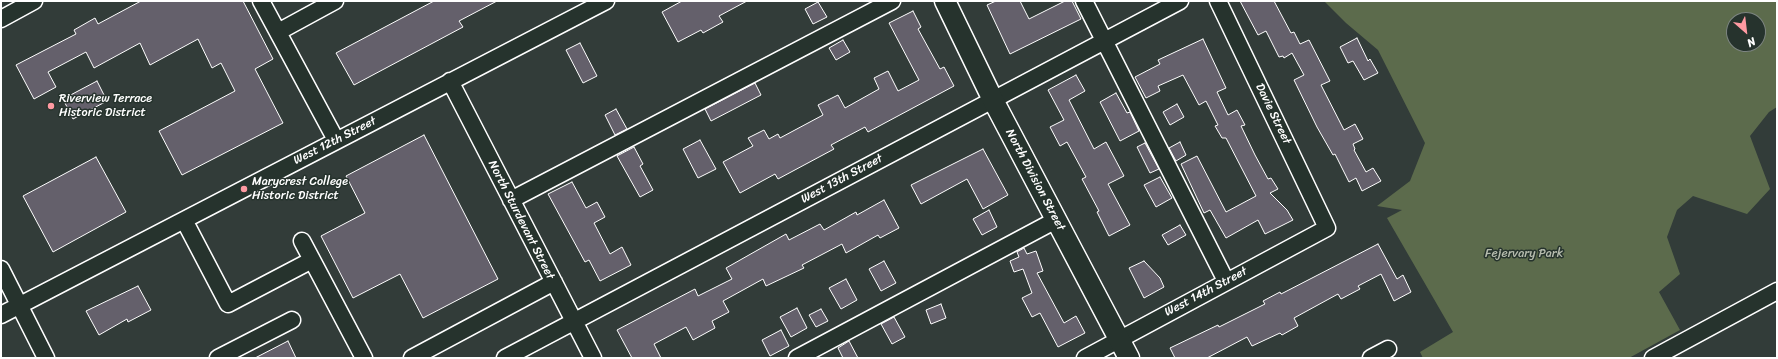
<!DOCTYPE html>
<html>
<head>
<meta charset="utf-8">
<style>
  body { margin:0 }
  #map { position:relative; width:1778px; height:359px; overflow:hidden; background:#323c39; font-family:Sriracha,sans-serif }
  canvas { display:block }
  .frame { position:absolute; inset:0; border:2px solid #fff; pointer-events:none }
  .north { position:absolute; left:1726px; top:12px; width:40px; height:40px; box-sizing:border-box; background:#26332d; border:1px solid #7d8581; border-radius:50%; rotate:152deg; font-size:11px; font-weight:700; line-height:16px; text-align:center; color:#fff }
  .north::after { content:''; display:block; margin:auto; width:14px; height:18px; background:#ff9aa2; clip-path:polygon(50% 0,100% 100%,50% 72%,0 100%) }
</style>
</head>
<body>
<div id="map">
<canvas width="1778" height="359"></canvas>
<div class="frame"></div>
<div class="north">N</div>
</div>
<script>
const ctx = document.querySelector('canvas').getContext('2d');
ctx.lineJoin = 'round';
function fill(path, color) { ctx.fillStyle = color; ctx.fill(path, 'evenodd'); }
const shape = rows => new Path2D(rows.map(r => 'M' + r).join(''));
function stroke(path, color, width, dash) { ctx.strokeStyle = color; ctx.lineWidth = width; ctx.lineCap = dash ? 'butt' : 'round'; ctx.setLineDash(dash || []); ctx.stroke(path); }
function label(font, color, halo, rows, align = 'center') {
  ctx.font = font + ' Sriracha,sans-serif'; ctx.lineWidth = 3; ctx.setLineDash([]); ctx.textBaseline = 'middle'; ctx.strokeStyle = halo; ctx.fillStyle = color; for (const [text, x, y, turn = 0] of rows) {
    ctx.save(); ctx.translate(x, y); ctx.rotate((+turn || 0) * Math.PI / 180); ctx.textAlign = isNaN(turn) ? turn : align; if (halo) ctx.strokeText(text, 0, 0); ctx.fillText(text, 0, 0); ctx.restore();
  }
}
const green = shape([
  [1324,1,1777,1,1777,107,1769,112,1750,136,1770,189,1747,214,1693,196,1677,210,1667,237,1680,274,1659,292,1680,330,1629,358,1423,358,1420,352,1453,332,1387,218,1402,210,1377,206,1410,181,1425,143,1378,50,1346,23],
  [1734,20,1758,20,1758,44,1734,44]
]);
const building = shape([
  [141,1,243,1,273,59,255,69,283,123,182,175,159,131,235,91,221,63,212,68,198,39,150,65,140,43,94,68,86,52,48,72,56,87,34,99,16,65,76,34,74,30,95,18,98,24,141,1],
  [434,1,497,1,459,21,463,27,354,85,336,53,434,1],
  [682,1,747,1,719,16,723,22,703,33,701,30,678,42,662,12,682,1],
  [996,1,1020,1,1029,19,1065,1,1072,1,1081,19,1010,54,987,5,996,1],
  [1240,1,1274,1,1291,33,1294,32,1300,44,1309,40,1330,81,1321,85,1344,130,1355,124,1363,139,1353,144,1355,149,1354,150,1366,172,1373,168,1381,181,1362,191,1356,178,1349,182,1335,154,1333,155,1317,127,1294,80,1304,75,1292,53,1284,58,1283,56,1279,57,1266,31,1258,35,1240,1],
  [818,2,827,17,813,24,805,9,818,2],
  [913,11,921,27,918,29,940,69,944,67,954,86,868,132,865,127,831,145,834,149,778,179,775,174,740,193,723,162,753,146,748,138,764,130,769,139,778,134,780,138,823,115,818,105,838,95,845,108,879,89,874,78,888,71,898,91,919,80,889,23,913,11],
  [1357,38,1368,61,1370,59,1378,73,1364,80,1353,61,1348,63,1340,47,1357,38],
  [1203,39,1226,88,1217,92,1228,115,1237,110,1245,125,1241,126,1255,155,1268,179,1271,178,1278,189,1270,193,1287,210,1293,220,1265,234,1258,220,1226,238,1210,210,1204,213,1181,164,1197,156,1226,212,1256,196,1226,138,1222,138,1215,126,1218,125,1206,101,1199,105,1183,75,1158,86,1160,91,1146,98,1135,77,1160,64,1158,60,1203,39],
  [843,40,850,52,836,60,829,48,843,40],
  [580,43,597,76,583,83,566,50,580,43],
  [1076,75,1085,91,1069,100,1094,149,1106,142,1124,176,1108,184,1130,225,1109,236,1097,212,1099,211,1082,179,1086,177,1067,142,1060,146,1050,127,1064,120,1048,90,1076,75],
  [97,81,107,101,73,119,63,99,97,81],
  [755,83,761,95,711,121,705,109,755,83],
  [1116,93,1127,113,1130,112,1139,131,1120,141,1100,102,1116,93],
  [1177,104,1184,117,1170,125,1163,112,1177,104],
  [616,109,627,129,615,135,605,115,616,109],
  [424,135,498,279,423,318,400,274,353,298,321,236,365,213,346,176,424,135],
  [700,140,716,169,698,178,683,149,700,140],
  [1180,142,1186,155,1176,161,1169,148,1180,142],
  [1145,143,1159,169,1150,173,1137,147,1145,143],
  [634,147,643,164,640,166,653,190,640,197,617,156,634,147],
  [983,149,1008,195,983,209,967,179,921,204,911,185,983,149],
  [96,157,126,212,53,252,23,196,96,157],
  [1160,177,1172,198,1156,207,1144,185,1160,177],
  [572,182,586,208,597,202,605,217,594,223,610,254,622,247,631,265,600,281,589,260,585,262,548,194,572,182],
  [884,200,899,228,880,238,878,235,846,253,842,244,802,265,804,268,766,286,763,279,723,301,729,312,712,321,715,328,693,340,686,327,654,344,661,358,632,358,617,330,695,289,698,296,732,279,726,268,786,234,789,240,820,224,824,230,856,212,857,215,884,200],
  [989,210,997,227,982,235,973,219,989,210],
  [1180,225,1186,235,1168,245,1162,235,1180,225],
  [1378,244,1397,279,1403,275,1411,292,1394,301,1381,274,1358,286,1360,289,1341,299,1338,294,1294,318,1298,326,1282,335,1280,333,1252,346,1247,337,1207,358,1175,358,1170,348,1218,325,1219,327,1265,304,1263,301,1280,292,1281,294,1378,244],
  [1024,248,1027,254,1036,251,1043,271,1037,273,1064,323,1076,316,1085,333,1058,347,1040,313,1032,317,1022,298,1032,293,1023,269,1014,272,1010,261,1019,257,1017,252,1024,248],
  [884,261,896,283,881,291,869,269,884,261],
  [1144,261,1160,278,1164,287,1144,298,1129,268,1144,261],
  [846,279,857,300,841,309,829,288,846,279],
  [138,286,151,310,128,322,127,319,99,335,86,311,138,286],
  [941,304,946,318,931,324,926,310,941,304],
  [797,308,807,328,791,337,780,317,797,308],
  [821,309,828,321,816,327,809,315,821,309],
  [894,317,905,337,892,344,881,324,894,317],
  [781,330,789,346,770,356,762,340,781,330],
  [288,341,296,358,255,358,288,341],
  [849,341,858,358,843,358,838,348,849,341]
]);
const minor = shape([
  [261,1,336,140],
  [1084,1,1226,281],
  [1,19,34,1],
  [278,32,335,1],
  [450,81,593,358],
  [511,200,892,1],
  [184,220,228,304,312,260],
  [302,241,364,358],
  [1,269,46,358],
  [1,315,606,1],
  [218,358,292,320],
  [412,358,554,282],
  [505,358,1180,1],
  [797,358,1056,220],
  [1085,358,1327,228,1218,1],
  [1371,358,1388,349],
  [1653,358,1777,291]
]);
const major = shape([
  [945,1,993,100,1129,358]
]);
const markers = [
  [51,106,4,"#ff9aa2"],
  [244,189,4,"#ff9aa2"]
];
const poiNames = [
  ["Riverview Terrace",59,99],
  ["Historic District",59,113],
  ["Marycrest College",252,182],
  ["Historic District",252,196]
];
const streetNames = [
  ["Davie Street",1273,114,64],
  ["West 12th Street",335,141,-27],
  ["West 13th Street",842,179,-28],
  ["North Division Street",1035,180,62],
  ["North Sturdevant Street",521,220,63],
  ["West 14th Street",1206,292,-28]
];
const parkNames = [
  ["Fejervary Park",1524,254]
];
fill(green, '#5c6b4c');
fill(building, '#64606b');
stroke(building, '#fff', 1);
stroke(minor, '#fff', 19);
stroke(major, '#fff', 23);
stroke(minor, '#26332d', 16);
stroke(major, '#26332d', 20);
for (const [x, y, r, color] of markers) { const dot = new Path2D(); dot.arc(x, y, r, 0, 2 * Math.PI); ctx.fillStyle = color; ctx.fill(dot); stroke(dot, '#26332d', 1.5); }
label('12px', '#fff', '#26332d', poiNames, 'left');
label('12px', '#fff', '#26332d', streetNames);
label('12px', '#b6bcae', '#26332d', parkNames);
</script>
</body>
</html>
